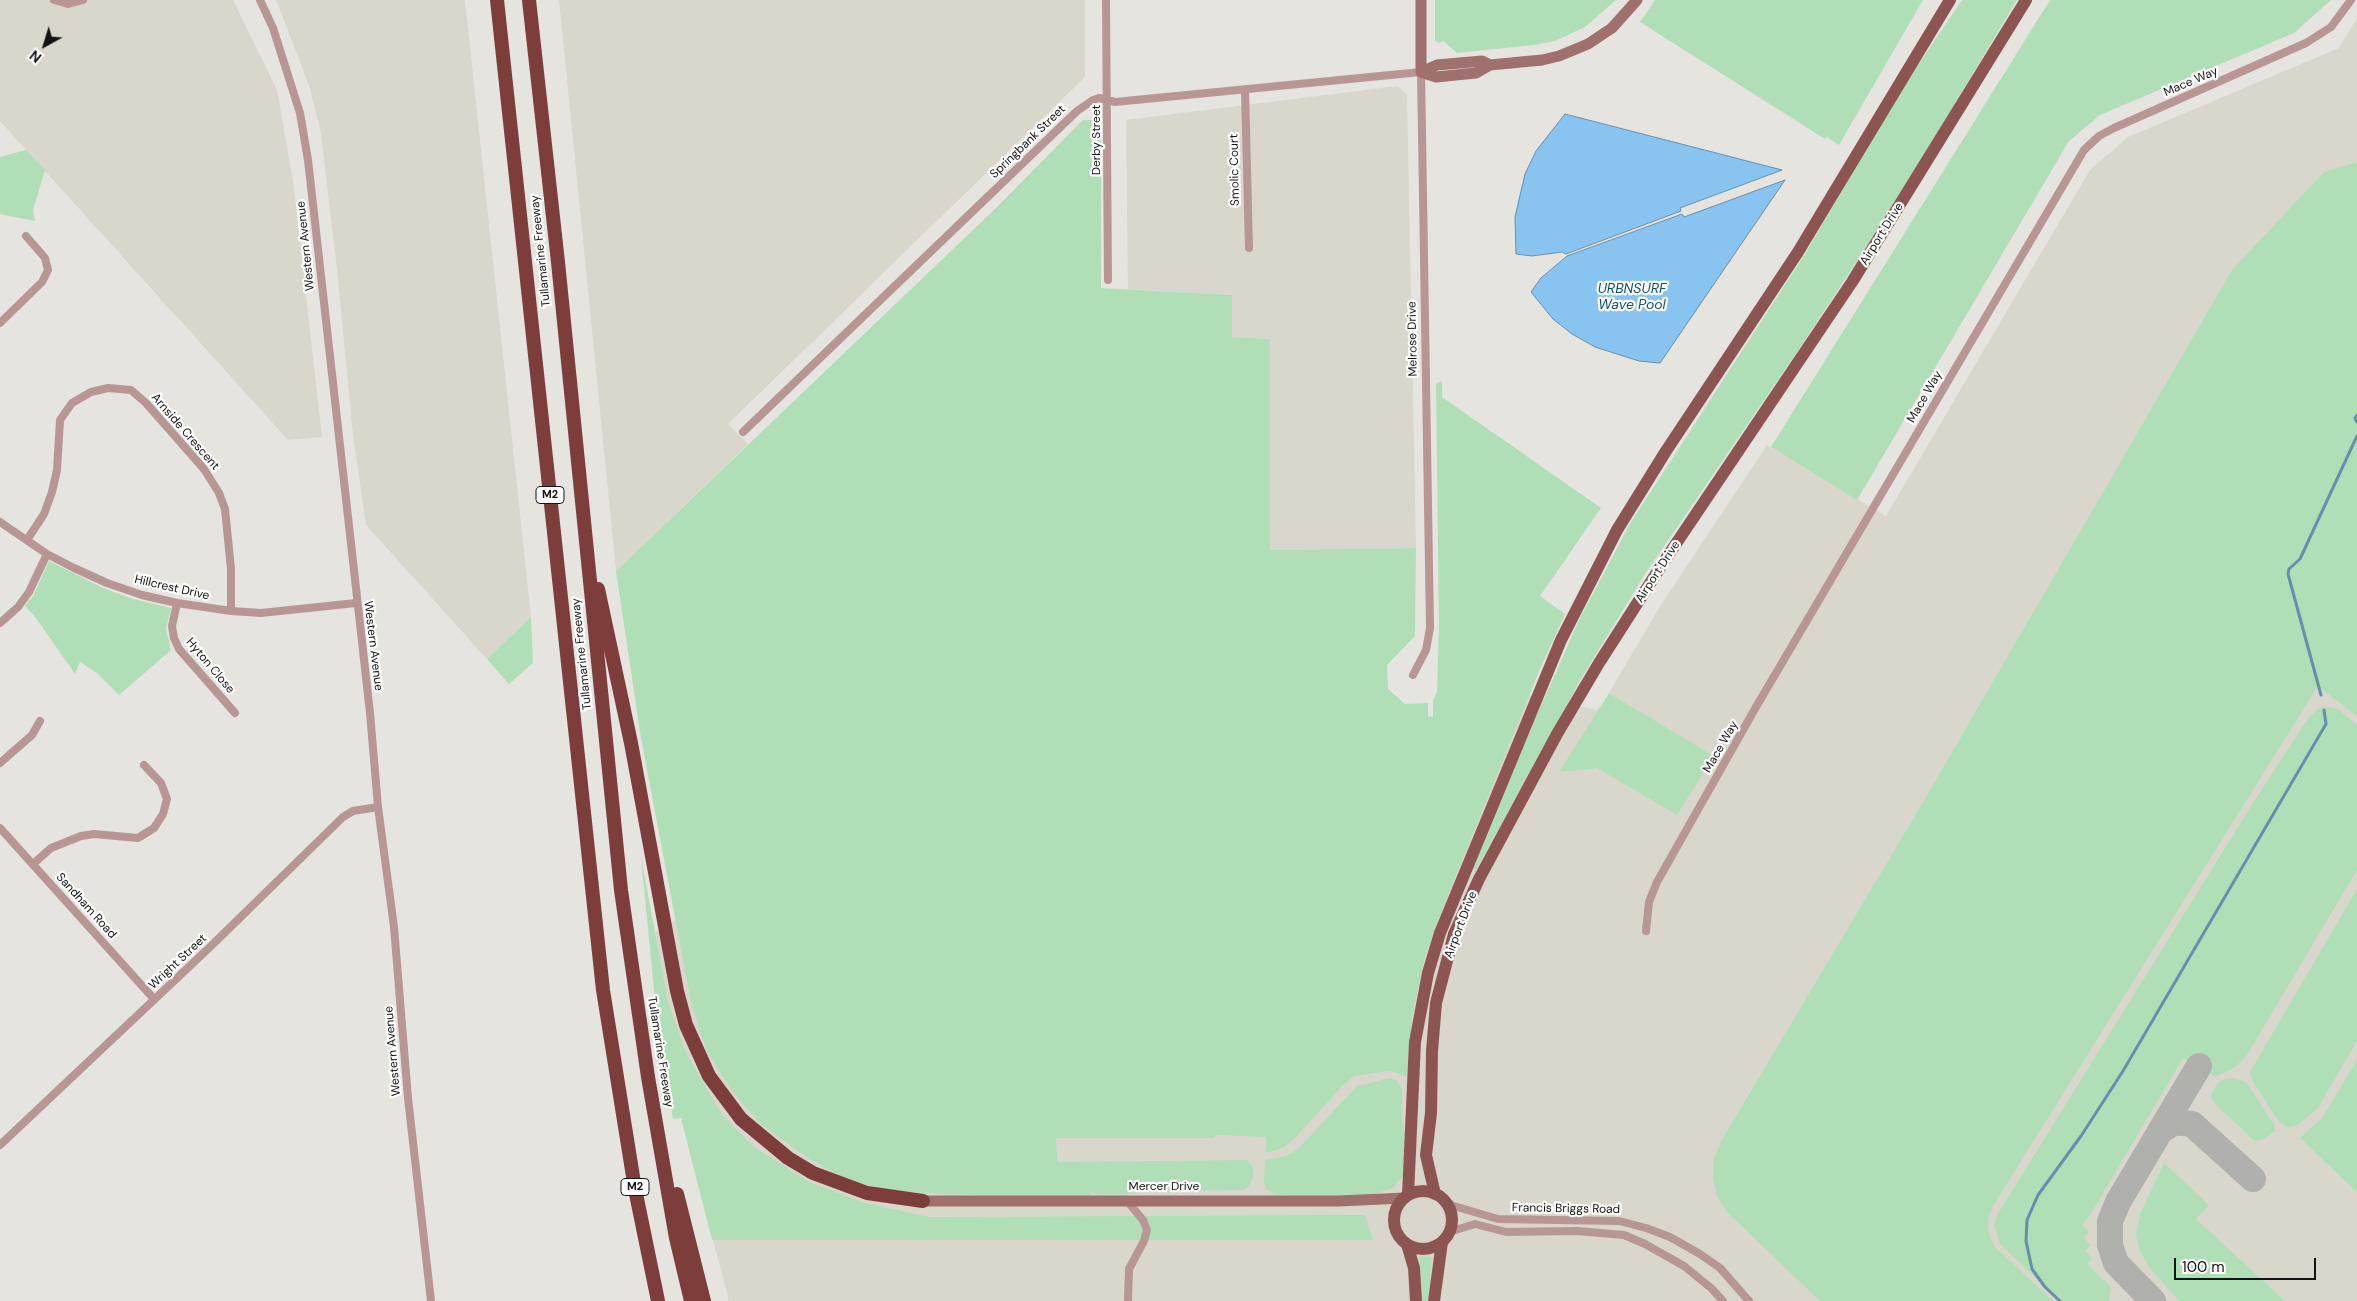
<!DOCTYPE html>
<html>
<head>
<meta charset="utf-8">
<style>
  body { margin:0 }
  #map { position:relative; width:2357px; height:1301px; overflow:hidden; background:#e5e4df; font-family:"DM Sans",sans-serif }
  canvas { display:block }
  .north { position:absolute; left:20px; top:20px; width:50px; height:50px; -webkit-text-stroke:4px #fff; paint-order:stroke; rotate:219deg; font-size:14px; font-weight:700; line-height:20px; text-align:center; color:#131311 }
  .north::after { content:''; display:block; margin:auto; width:18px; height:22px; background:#131311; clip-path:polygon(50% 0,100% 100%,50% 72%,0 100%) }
  .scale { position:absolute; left:2174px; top:1258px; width:142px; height:22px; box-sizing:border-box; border:2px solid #131311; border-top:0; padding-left:6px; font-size:15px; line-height:18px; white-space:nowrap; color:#131311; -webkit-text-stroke:4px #fff; paint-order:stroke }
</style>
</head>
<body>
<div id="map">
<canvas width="2357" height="1301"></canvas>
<div class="north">N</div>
<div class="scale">100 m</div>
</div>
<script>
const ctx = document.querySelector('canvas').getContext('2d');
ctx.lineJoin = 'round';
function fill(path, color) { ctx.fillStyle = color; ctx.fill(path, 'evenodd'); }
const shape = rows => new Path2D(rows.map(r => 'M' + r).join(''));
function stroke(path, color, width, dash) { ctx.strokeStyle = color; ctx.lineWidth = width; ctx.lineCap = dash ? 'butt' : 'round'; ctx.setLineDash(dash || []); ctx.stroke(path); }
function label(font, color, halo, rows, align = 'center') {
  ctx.font = font + ' "DM Sans",sans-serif'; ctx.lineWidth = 4.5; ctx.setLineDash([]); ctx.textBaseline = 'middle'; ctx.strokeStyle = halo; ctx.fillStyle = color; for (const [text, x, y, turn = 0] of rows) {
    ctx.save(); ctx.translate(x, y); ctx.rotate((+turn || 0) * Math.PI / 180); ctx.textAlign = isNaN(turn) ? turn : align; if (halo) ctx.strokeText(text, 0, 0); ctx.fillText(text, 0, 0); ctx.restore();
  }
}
const built = shape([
  [0,0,233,0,277,90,293,181,322,437,288,440,0,121],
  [276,0,465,0,531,617,487,659,366,525,353,435,337,269,321,134,309,85],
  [559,0,1085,0,1085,77,728,424,748,444,616,571],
  [2357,18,2357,1301,729,1301,681,1117,654,933,689,912,1368,717,1447,717,1446,677,1610,713,1713,756,1609,693,1659,608,1767,445,1886,516,2090,170,2128,137,2339,48],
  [1398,86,1407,95,1416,548,1270,550,1270,339,1232,337,1232,295,1128,289,1126,120]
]);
const green = shape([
  [1435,0,1616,0,1585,27,1555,41,1534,45,1457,53,1443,41,1439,43,1435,41],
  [1655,0,1923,0,1839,145,1827,137,1825,139,1640,22],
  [1962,0,2017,0,1894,205,1793,358,1645,574,1582,677,1476,870,1470,867,1580,618,1631,522,1805,254,1903,87],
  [2050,0,2331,0,2294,33,2100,115,2069,141,1857,500,1771,447],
  [1083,120,1101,120,1101,288,1232,295,1232,337,1270,339,1270,550,1416,548,1415,636,1387,665,1388,689,1405,704,1428,703,1428,716,1433,717,1433,701,1437,692,1439,627,1436,383,1442,381,1442,397,1601,508,1540,596,1565,614,1540,669,1447,897,1426,953,1412,1016,1408,1078,1398,1073,1389,1071,1355,1076,1345,1083,1294,1139,1283,1148,1269,1152,1266,1152,1266,1137,1216,1135,1214,1138,1056,1138,1057,1162,1247,1160,1253,1168,1253,1177,1249,1186,1243,1190,1148,1191,1114,1195,1090,1193,1089,1196,988,1196,892,1191,848,1180,809,1159,762,1125,731,1090,706,1049,691,1002,641,738,616,571,995,209],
  [26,150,45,170,33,210,35,221,0,214,0,157],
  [2357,162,2357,716,2318,686,1993,1206,1989,1215,1988,1226,1989,1235,1995,1247,2053,1301,1820,1301,1727,1212,1717,1196,1713,1179,1713,1161,1723,1138,1922,804,2232,270,2324,172],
  [49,561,103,588,133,599,171,608,166,629,171,650,119,695,97,673,80,662,75,674,36,618,25,606,33,596],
  [531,617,533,663,509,684,487,659],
  [1609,693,1714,756,1677,815,1597,768,1559,772],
  [2321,707,2331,707,2339,710,2357,725,2357,870,2247,1055,2234,1068,2215,1077,2183,1058,2092,1212,2082,1225,2089,1232,2084,1238,2091,1245,2085,1251,2092,1258,2087,1264,2111,1287,2109,1301,2060,1301,2000,1244,1994,1225,1997,1215,2253,803,2308,718],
  [641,857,668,1002,686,1053,722,1115,754,1147,809,1182,866,1203,929,1217,1365,1215,1373,1240,712,1240,681,1118,673,1119,657,1020],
  [2357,889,2357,1041,2318,1108,2298,1125,2288,1127,2279,1122,2252,1080,2250,1072],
  [2357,1060,2357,1192,2300,1138,2322,1118],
  [1390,1078,1397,1081,1402,1089,1402,1119,1406,1142,1403,1175,1393,1188,1374,1194,1353,1196,1291,1196,1274,1194,1267,1190,1264,1183,1265,1160,1286,1156,1298,1149,1357,1086],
  [2234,1078,2247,1083,2274,1125,2275,1131,2264,1139,2255,1141,2216,1105,2211,1098,2212,1092,2218,1083,2225,1079],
  [2164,1163,2209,1205,2196,1219,2285,1301,2179,1301,2149,1267,2140,1251,2136,1235,2140,1214],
  [1419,1256,1432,1257,1428,1301,1421,1301]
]);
const water = shape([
  [1565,114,1782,170,1680,208,1681,211,1566,254,1562,252,1532,256,1516,254,1515,217,1525,174,1536,151,1565,114],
  [1785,180,1660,363,1639,361,1595,347,1572,334,1553,319,1531,292,1541,278,1567,256,1682,214,1684,217,1785,180]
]);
const stream = shape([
  [2357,415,2355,418,2357,422],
  [2321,695,2288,574,2289,569,2300,559,2357,436],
  [2060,1301,2045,1287,2032,1269,2026,1241,2027,1220,2038,1195,2081,1136,2123,1071,2326,724,2324,710]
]);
const taxiway = shape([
  [2161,1131,2174,1122,2192,1124,2253,1179],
  [2153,1301,2116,1263,2110,1245,2110,1221,2118,1202,2199,1066]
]);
const street = shape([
  [54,0,68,4,83,0],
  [260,0,273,28,300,113,308,160,370,713,378,807,394,927,408,1098,431,1301],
  [1106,0,1108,280],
  [1245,90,1249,248],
  [0,323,42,282,48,270,45,258,26,236],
  [743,432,1077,111,1093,100,1099,98,1115,102,1421,72,1430,628,1426,650,1413,675],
  [0,522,47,554,74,568,107,583,142,595,177,603,231,611,261,613,356,603],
  [27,540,44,514,52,492,57,470,60,420,72,403,91,392,108,388,131,390,146,403,204,469,219,493,225,509,231,569,231,611],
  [177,603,172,626,174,638,179,649,235,713],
  [0,623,18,607,29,592,47,554],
  [0,763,32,735,40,721],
  [0,828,154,999],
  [33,864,51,848,81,836,94,834,138,838,154,828,163,814,167,799,161,783,144,765],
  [1646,931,1649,902,1657,882,1756,707,2084,150,2099,136,2114,128,2306,43,2331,27,2351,0],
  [0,1145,211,946,343,817,353,811,378,807],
  [1127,1201,1143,1220,1147,1230,1144,1241,1129,1269,1128,1301],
  [1447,1204,1498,1219,1619,1221,1646,1228,1670,1237,1700,1254,1720,1268,1749,1301],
  [1449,1232,1475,1224,1506,1232,1577,1231,1624,1235,1645,1244,1684,1266,1711,1288,1723,1301]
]);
const secondary = shape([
  [1421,0,1421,72],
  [1421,72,1436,77,1476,73,1490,65,1542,60,1559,56,1588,44,1612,28,1637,0],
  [1421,72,1437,65,1482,61,1490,65],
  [923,1201,1338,1201,1405,1198]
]);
const primary = shape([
  '1394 1220a29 29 0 1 1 58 0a29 29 0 1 1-58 0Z',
  [1435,1194,1426,1155,1431,1113,1432,1051,1436,1003,1454,934,1479,879,1557,734,1599,663,1663,563,1852,282,2026,0],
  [1408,1195,1415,1042,1428,973,1440,933,1561,640,1617,530,1666,451,1798,252,1950,0],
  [1407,1244,1414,1268,1416,1301],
  [1434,1301,1442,1242]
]);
const highway = shape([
  [497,0,603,990,635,1189,658,1301],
  [529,0,558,262,621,890,648,1077,676,1238,691,1301],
  [598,589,631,743,677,991,686,1025,709,1076,741,1119,788,1158,813,1173,867,1193,923,1201],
  [677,1194,704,1301]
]);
const shields = [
  [550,495,28],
  [635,1187,28]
];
const shieldNames = [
  ["M2",550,495],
  ["M2",635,1187]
];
const streetNames = [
  ["Mace Way",2191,82,-23],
  ["Derby Street",1097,140,-90],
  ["Springbank Street",1028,142,-44],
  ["Smolic Court",1235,170,-91],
  ["Airport Drive",1882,234,-58],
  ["Western Avenue",306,246,-96],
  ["Tullamarine Freeway",541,251,-96],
  ["Melrose Drive",1413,339,-91],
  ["Mace Way",1925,397,-60],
  ["Arnside Crescent",185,432,49],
  ["Airport Drive",1658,572,-57],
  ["Hillcrest Drive",172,588,13],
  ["Western Avenue",373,646,83],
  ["Tullamarine Freeway",582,654,-96],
  ["Hyton Close",210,666,50],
  ["Mace Way",1721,747,-60],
  ["Sandham Road",86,906,48],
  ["Airport Drive",1461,925,-69],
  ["Wright Street",178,962,-43],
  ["Western Avenue",393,1051,-95],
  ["Tullamarine Freeway",660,1052,81],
  ["Mercer Drive",1164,1187],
  ["Francis Briggs Road",1566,1209,1]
];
const waterNames = [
  ["URBNSURF",1632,289],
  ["Wave Pool",1632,305]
];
fill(built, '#d9d7cb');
fill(green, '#b0dfb7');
fill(water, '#89c4f1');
stroke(water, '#668fae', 1);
stroke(stream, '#668fae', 3);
stroke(taxiway, '#b0b0ac', 26);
stroke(street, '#b79694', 8);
stroke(secondary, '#9f706d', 11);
stroke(primary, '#8d5552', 12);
stroke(highway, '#7c3d3b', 14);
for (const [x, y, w] of shields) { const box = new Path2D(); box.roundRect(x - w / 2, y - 8.5, w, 17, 4); ctx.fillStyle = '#fff'; ctx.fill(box); stroke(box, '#131311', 1); }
label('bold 11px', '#131311', null, shieldNames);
label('12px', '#131311', '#fff', streetNames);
label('italic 14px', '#0d537d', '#fff', waterNames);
</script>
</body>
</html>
